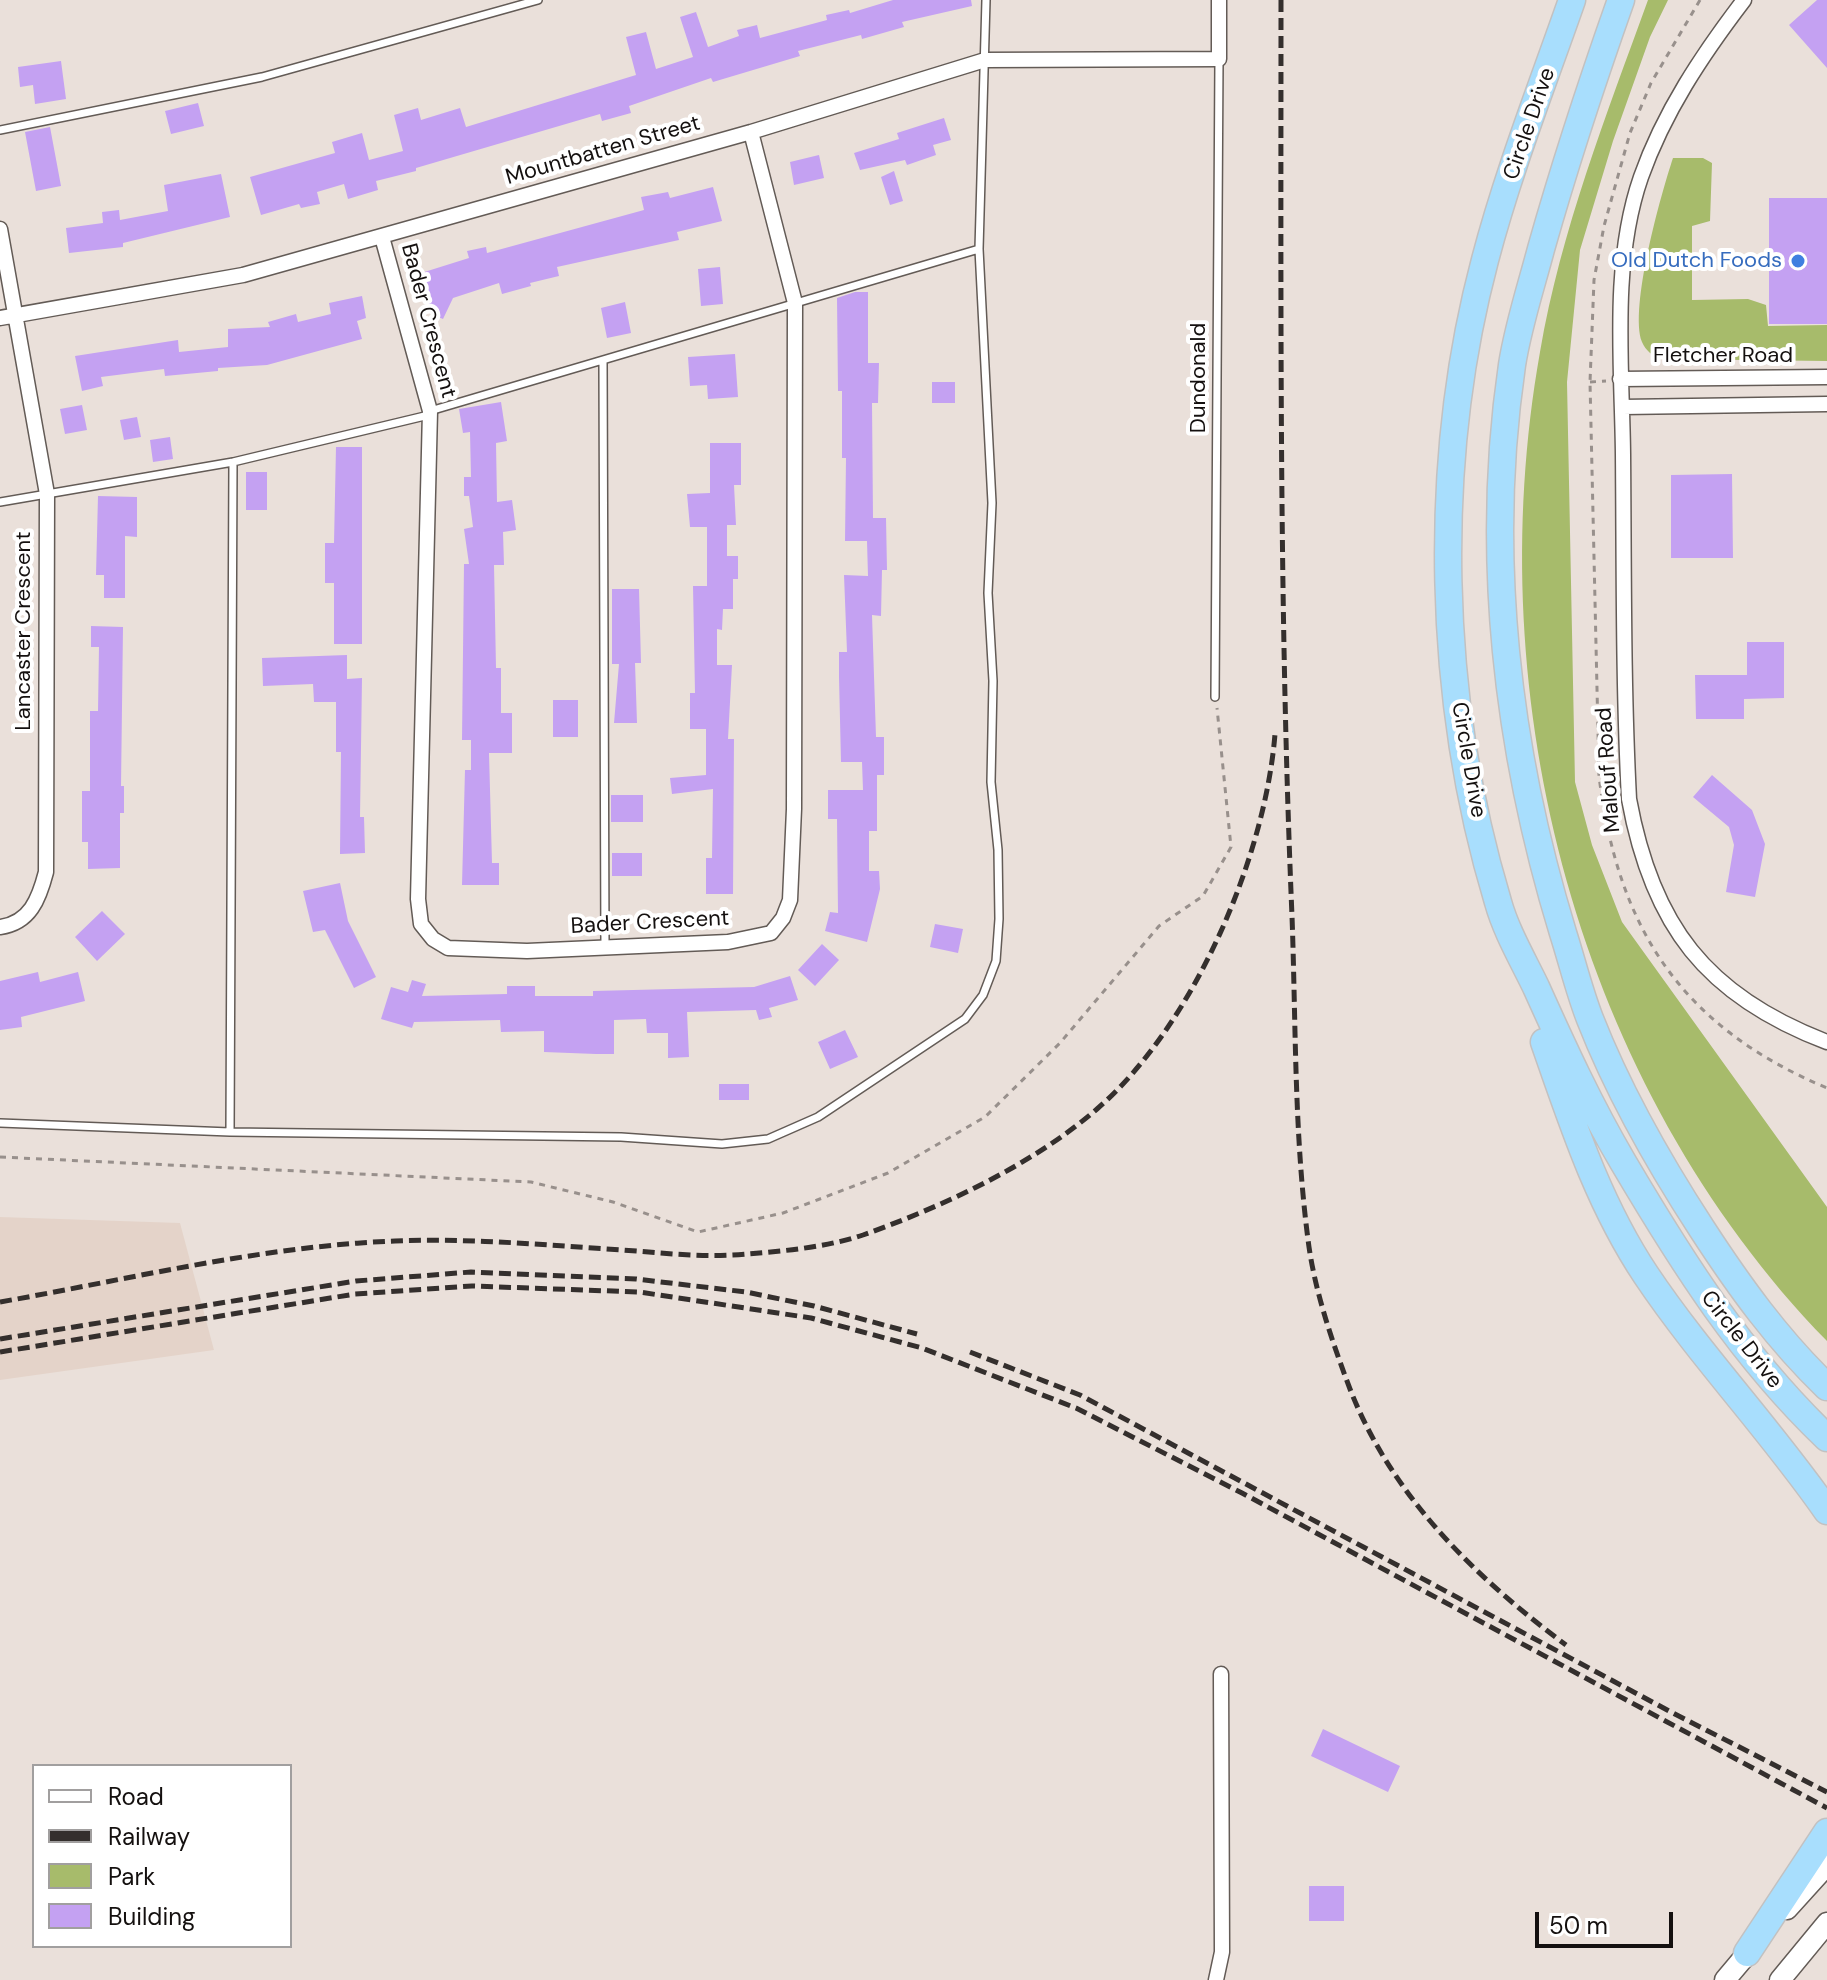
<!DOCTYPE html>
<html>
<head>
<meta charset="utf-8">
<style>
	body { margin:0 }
	#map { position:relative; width:1827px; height:1980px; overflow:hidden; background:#eae0da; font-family:"DM Sans",sans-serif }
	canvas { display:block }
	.legend { position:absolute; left:32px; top:1764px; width:260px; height:184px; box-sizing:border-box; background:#fff; border:2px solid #a19f9f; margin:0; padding:10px 14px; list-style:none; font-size:24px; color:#14100f }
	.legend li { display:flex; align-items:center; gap:16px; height:40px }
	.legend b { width:40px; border:2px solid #a19f9f }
	.scale { position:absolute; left:1535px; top:1912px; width:138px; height:36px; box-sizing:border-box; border:4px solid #14100f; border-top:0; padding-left:10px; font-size:24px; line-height:28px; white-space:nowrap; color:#14100f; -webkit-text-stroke:6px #fff; paint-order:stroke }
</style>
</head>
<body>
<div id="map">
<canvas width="1827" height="1980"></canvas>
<ul class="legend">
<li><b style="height:10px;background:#fff"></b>Road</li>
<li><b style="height:10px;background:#342f2d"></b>Railway</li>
<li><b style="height:22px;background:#a7bb6b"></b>Park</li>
<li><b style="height:22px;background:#c4a1f2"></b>Building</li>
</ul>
<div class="scale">50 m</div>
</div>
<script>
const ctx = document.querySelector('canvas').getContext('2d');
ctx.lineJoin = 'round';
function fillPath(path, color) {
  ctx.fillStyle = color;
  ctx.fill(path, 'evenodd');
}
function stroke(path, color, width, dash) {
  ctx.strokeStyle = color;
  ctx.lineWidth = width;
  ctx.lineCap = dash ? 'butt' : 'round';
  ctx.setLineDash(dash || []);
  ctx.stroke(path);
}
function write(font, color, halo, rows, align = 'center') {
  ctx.font = font + ' "DM Sans",sans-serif';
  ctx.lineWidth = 8;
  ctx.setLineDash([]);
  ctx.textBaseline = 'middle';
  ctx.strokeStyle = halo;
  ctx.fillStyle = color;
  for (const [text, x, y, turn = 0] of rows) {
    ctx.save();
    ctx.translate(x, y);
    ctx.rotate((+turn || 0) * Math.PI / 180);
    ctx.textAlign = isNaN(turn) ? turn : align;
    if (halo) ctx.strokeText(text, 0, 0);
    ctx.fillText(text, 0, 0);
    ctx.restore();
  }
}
const built = new Path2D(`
	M0,1217L180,1223L214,1350L0,1380Z`);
const green = new Path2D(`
	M1648,0H1668L1650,37L1613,141L1580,250L1567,382L1575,782L1592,845L1622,922L1827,1207V1341C1578,1084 1478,701 1540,352C1561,230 1606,116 1648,0Z
	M1673,158H1703L1712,163L1710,221L1692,226V300L1748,299L1766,305L1768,326L1827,325V361L1660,359C1652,355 1646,351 1642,342C1629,308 1661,194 1673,158Z`);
const building = new Path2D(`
	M893,0H971L972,6L902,22L904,27L862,39L861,35L798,51L800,56L713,82L711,78L629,106L631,113L602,121L600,114L416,168V171L376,181L378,190L348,199L344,184L317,192L320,204L301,208L299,204L261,215L250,177L335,153L332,142L362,133L369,160L403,151L394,115L418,108L421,120L460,108L466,127L636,75L626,37L646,32L656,69L693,57L680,17L696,12L708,47L739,36L737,30L757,25L760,38L827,20L826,15L849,10L850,13Z
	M1817,0H1827V68L1789,25Z
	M61,61L66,99L35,104L33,85L20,87L18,67Z
	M198,103L204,126L171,134L165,111Z
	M944,118L951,140L933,145L936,155L907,165L905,160L860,170L854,153L899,139L897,133Z
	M50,127L61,186L36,191L25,132Z
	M819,155L824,178L794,185L790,162Z
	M894,171L903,201L890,205L881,177Z
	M221,174L230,217L123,243V247L69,253L66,228L103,223L102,212L119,210L120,220L168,211L164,185Z
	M713,187L722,221L677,232L679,240L557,267L559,276L530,283L531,286L502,294L499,283L453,298L443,319L431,314L418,274L469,258L467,251L486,247L487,253L644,210L641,197L668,192L670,198Z
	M1769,198H1827V324H1769Z
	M720,267L723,304L701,306L698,269Z
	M855,292H868V363H879L878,403H872L873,518H886L887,570H882L881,616L872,615L876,737H884V775H877V831H869V871H879L880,889L867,942L825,931L830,912L838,913L837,819H828V790H863L862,762H841L839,677V652H847L844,575L868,576L867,541H845L846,458H842V391H838L837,298Z
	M362,296L366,318L357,321L362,339L267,365L218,368V371L165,376L164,369L101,377L103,386L82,391L75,356L178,340L179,352L228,347V329L270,327L268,322L296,314L298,322L331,314L329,303Z
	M625,302L631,333L607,338L601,308Z
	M735,354L738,397L708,399L707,385L690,386L688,357Z
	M932,382H955V403H932Z
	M501,402L507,441L496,443L497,502L512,500L516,530L503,532L504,565H494L496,668H501V713H512V753H489L492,863H499V885H462L465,770H471V740H462L464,564H469L464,529L473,527L469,496H464V477H471L470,432L463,433L459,409Z
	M82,405L87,430L65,434L60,409Z
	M137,417L141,437L124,440L120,420Z
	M170,437L173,459L153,462L150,440Z
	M710,443H741V485H734L736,525H727V556H738V579H733V609H723L722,630L717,629V665H732L728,739H734L733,894H706V858H712L713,789L672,794L670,778L706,775V729H690V693H695L693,586H707V527H690L687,494L710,493Z
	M336,447H362V644H334V583H325V543H334Z
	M246,472H267V510H246Z
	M1732,474L1733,558H1671V475Z
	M98,496L137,497V537L125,536V598H104V575H96Z
	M612,589H639L641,663H635L637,723H614L619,664H612Z
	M91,626L123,627L121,786H124V813H120V868L88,869V842H82V791H90V711H98L99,647H91Z
	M1747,642H1784V698L1744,699V719H1696L1695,675H1747Z
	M347,655V679L362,678L360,817H364L365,853L340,854L341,752H336V702H314L313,684L263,686L262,658Z
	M553,700H578V737H553Z
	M1712,775L1752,810L1765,844L1755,897L1726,892L1734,845L1729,827L1693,797Z
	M611,795H643V822H611Z
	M612,853H642V876H612Z
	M340,883L348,921L376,977L354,988L325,930L313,932L303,891Z
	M102,911L125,934L97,961L75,937Z
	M935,924L963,929L958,953L930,947Z
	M822,944L839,960L815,986L798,970Z
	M38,972L40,982L78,972L85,1001L21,1017L22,1027L0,1030V981Z
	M790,976L798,1000L769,1008L772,1017L759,1020L756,1010L687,1012L689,1057L668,1058V1033H647L646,1019L614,1020V1054H596L544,1052V1031L501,1032L500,1020L414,1022L412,1028L381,1019L391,987L408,992L412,980L426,984L422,996L507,994V986H535V996H593V991L754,987Z
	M845,1030L858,1057L830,1069L818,1042Z
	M719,1084H749V1100H719Z
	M1323,1729L1400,1766L1388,1792L1311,1756Z
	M1309,1886H1344V1921H1309Z`);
const path = new Path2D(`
	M1700,0L1651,83L1630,133L1604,226L1594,280L1590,382L1599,776C1618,930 1682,1027 1827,1088
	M1590,382L1606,381
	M0,1157L531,1182L613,1202L698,1232L783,1213L888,1173L985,1117L1060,1043L1159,926L1203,896L1231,847L1217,708`);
const lane = new Path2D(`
	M0,130L262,77L538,0
	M603,362L605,948
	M430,411L979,249
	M0,502L233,462L429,415
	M1215,697L1219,59
	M0,1123L230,1132L621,1137L722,1144L768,1139L818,1117L965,1019L983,995L996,961L999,919L998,850L991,782L993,681L988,593L992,503L979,249L986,0
	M230,1132L233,462`);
const street = new Path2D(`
	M1744,0C1702,55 1664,112 1641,177C1611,263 1622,365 1623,454C1624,569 1623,684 1629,799C1652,925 1706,996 1827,1042
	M0,229L47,494L46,872C39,899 30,923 0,927
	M382,237L430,411L418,899L421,924L433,939L448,948L527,951L728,942L771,933L783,918L790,900L794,809L795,303L751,132
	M0,318L243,275L751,132L985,60L1219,59V0
	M1620,379L1827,377
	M1623,407L1827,404
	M1216,1980L1222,1952L1221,1674`);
const secondary = new Path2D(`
	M1787,1909L1827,1865
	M1725,1980L1757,1942
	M1780,1980L1827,1923`);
const highway = new Path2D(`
	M1572,0C1542,86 1508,172 1485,260C1431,463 1437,700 1498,902C1506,931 1523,960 1536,987C1563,1047 1590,1106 1623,1162C1682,1262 1742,1357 1827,1438
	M1621,0C1592,82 1565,164 1541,249C1531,287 1518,326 1512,365C1484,555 1507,750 1563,933C1572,961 1579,991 1590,1019C1619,1093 1659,1163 1702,1229C1739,1286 1778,1340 1827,1387
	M1544,1042C1572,1122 1598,1203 1646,1275C1701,1357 1770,1429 1827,1511
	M1747,1953L1827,1832`);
const rail = new Path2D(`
	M1281,0C1281,306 1279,611 1292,916C1296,1026 1294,1138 1309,1247C1316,1295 1333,1344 1350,1389C1392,1497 1476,1578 1566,1645
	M0,1302C131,1279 262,1246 395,1241C471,1238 546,1245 622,1250C664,1253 705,1258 747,1254C785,1251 827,1247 863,1235C944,1206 1032,1165 1097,1109C1193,1026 1265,859 1275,734
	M0,1339L356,1281L471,1272L636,1279L746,1292L814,1306L917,1334
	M0,1352L355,1294L472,1286L639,1292L811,1318L922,1348L1076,1408L1242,1493L1827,1808
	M970,1352L1080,1395L1671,1712L1827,1792`);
const markers = [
	[1798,261,8,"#3f7fe0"]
];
const streetNames = [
	["Circle Drive",1530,124,-71],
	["Mountbatten Street",603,151,-16],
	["Bader Crescent",428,321,75],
	["Fletcher Road",1723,356],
	["Dundonald",1199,378,-90],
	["Lancaster Crescent",24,631,-90],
	["Circle Drive",1468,760,80],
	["Malouf Road",1609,770,-94],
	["Bader Crescent",650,923,-3],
	["Circle Drive",1741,1340,52]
];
const shopNames = [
	["Old Dutch Foods",1782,261]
];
fillPath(built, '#e4d3c9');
fillPath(green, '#a7bb6b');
fillPath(building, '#c4a1f2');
stroke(lane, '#635b56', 10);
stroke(street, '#635b56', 17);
stroke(secondary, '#635b56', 23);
stroke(highway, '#c2c1c1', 29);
stroke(path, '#98908c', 3, [6, 6]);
stroke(lane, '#fff', 7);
stroke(street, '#fff', 14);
stroke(secondary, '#fff', 20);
stroke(highway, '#a8defd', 26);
stroke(rail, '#342f2d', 5, [12, 6]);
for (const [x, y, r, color] of markers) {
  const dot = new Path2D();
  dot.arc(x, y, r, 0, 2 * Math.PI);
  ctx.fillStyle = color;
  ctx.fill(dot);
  stroke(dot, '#fff', 3);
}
write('22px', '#14100f', '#fff', streetNames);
write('22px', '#366cbe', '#fff', shopNames, 'right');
</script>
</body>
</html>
